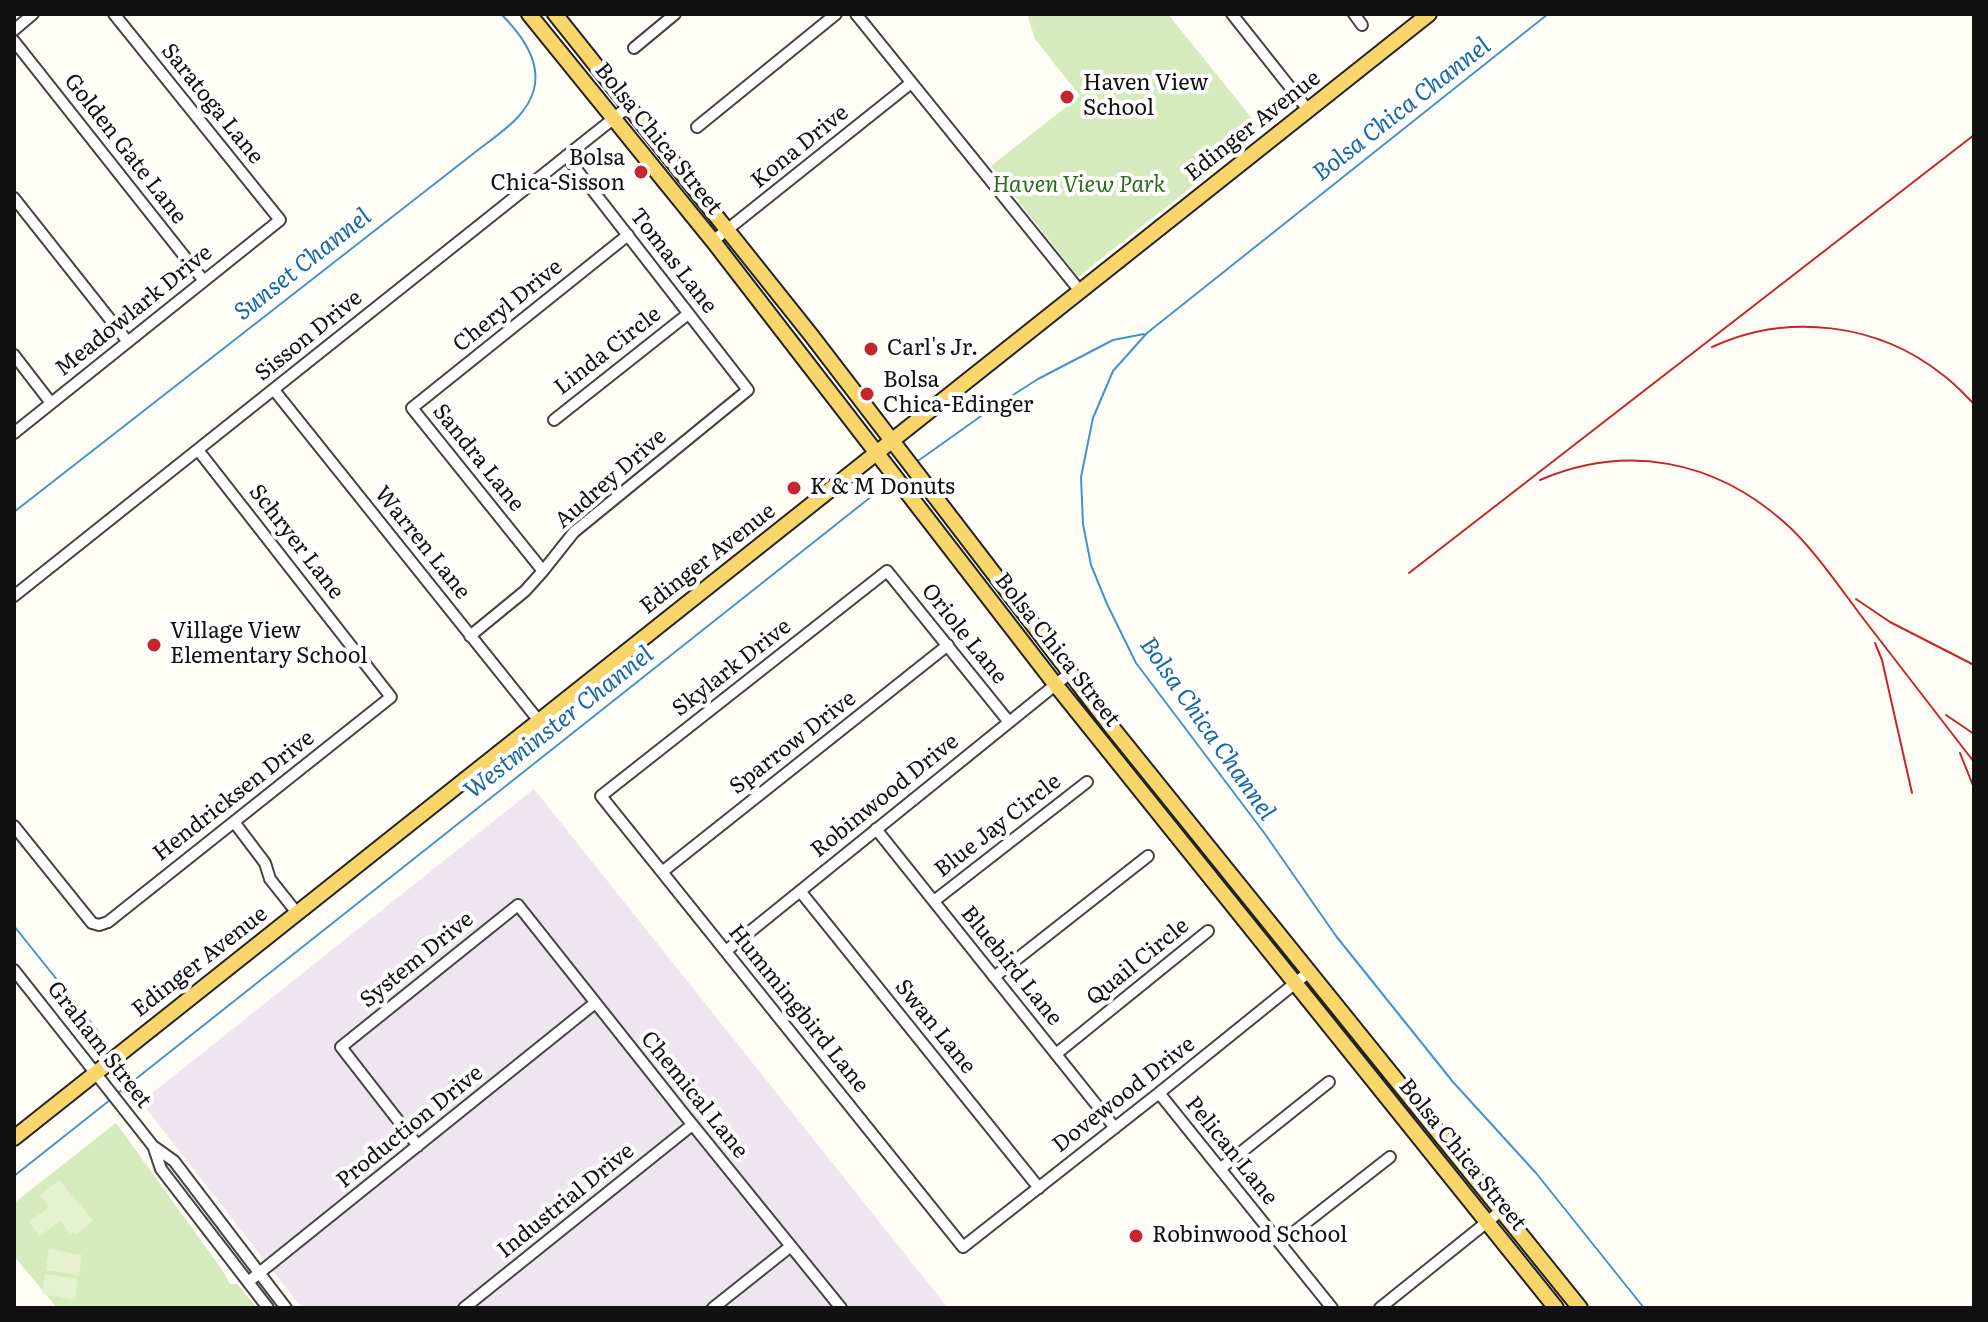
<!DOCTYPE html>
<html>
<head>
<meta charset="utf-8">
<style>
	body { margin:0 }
	#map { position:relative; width:1988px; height:1322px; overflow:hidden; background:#fffdf5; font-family:Literata,serif }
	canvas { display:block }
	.frame { position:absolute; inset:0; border:16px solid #111; pointer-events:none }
</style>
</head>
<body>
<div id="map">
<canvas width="1988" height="1322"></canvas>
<div class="frame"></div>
</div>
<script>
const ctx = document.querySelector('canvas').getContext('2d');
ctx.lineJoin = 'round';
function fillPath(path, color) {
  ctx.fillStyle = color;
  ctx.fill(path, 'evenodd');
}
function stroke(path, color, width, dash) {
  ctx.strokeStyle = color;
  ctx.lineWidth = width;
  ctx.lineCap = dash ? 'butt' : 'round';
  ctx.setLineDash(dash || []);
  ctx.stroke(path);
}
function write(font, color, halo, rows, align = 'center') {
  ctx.font = font + ' Literata,serif';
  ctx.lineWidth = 8;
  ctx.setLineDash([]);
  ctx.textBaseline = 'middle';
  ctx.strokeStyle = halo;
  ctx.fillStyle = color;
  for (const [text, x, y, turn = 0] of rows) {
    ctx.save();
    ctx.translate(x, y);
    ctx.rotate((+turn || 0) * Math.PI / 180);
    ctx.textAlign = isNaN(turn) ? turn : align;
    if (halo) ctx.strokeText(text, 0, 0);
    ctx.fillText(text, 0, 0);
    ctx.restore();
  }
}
const industrial = new Path2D(`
	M534,789L948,1308H302L141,1102Z`);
const green = new Path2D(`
	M1027,14H1168L1262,131L1078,277L991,166L1080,96L1035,39Z
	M116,1123L223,1271L230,1284H237L257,1308H57L14,1256V1203Z`);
const pitch = new Path2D(`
	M60,1180L93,1221L77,1234L70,1233L60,1221L40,1236L29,1222L49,1207L40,1195Z
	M49,1249L82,1255L79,1275L46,1270Z
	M45,1274L78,1279L75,1300L42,1294Z`);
const stream = new Path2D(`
	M1548,14L1147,333L1113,371L1093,418L1081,477L1083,524L1091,565L1107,604L1136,663L1265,834L1336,936L1453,1082L1536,1173L1644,1308
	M915,463L991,409L1038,379L1113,340L1144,334
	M14,512L469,157C485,144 504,132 518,117C552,80 531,44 501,14
	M14,926L98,1031
	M118,1093L891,481
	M14,1176L110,1100`);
const minor = new Path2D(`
	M856,14L1080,291
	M1232,14L1308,110
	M1354,14L1362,25
	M14,30L33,14
	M14,41L204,281
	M634,48L675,14
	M697,127L836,14
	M14,198L128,342
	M713,241L911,83
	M14,355L51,403
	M274,390L539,721
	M554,420L688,314
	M14,433L280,220L114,14
	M543,571L412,408L628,235
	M14,596L628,107
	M470,636L525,591L543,571L574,532L748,390L566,156
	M1009,722L887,571L601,796L963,1247L1159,1093L1309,972
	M234,822L265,863L270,879L297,913
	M14,826L92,923L99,925L108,922L391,697L198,450
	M876,829L1115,1128
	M662,872L948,645
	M800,891L1039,1188
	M934,901L1087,782
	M726,951L1070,673
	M14,970L153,1146L174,1161L286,1308
	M994,977L1148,856
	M1056,1054L1208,931
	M1159,1093L1332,1308
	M418,1146L341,1047L518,905L683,1113L841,1308
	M154,1148L161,1169L268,1308
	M1220,1169L1329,1082
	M1280,1243L1390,1157
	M248,1282L595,1003
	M464,1308L692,1125
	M713,1308L791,1246
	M1380,1308L1502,1210`);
const major = new Path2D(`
	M529,14L713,241L1055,684L1556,1308
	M555,14L811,335L1110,725L1580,1308
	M14,1138L1429,14`);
const rail = new Path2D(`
	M1712,347C1787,312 1878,323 1943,375C1954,383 1964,394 1974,404
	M1540,480C1626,443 1714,460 1784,522C1814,548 1844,594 1869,626C1904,671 1939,717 1974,762
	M1409,573L1974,135
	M1856,599L1890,622L1974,665
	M1875,643L1882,660L1912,793
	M1946,715L1974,734
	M1960,753L1974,788`);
const markers = [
	[1067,97,8,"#c4262e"],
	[641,172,8,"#c4262e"],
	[871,349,8,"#c4262e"],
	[867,394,8,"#c4262e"],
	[794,488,8,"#c4262e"],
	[154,645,8,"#c4262e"],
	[1136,1236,8,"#c4262e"]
];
const poiNames = [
	["Haven View",1083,84],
	["School",1083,109],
	["Bolsa",625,159,"right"],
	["Chica-Sisson",625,184,"right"],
	["Carl's Jr.",887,349],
	["Bolsa",883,381],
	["Chica-Edinger",883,406],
	["K & M Donuts",810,488],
	["Village View",170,632],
	["Elementary School",170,657],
	["Robinwood School",1152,1236]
];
const streetNames = [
	["Saratoga Lane",212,104,51],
	["Edinger Avenue",1253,126,-38],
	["Bolsa Chica Street",658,139,51],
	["Kona Drive",800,147,-39],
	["Golden Gate Lane",125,149,52],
	["Tomas Lane",673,261,52],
	["Cheryl Drive",508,306,-39],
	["Meadowlark Drive",134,311,-39],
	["Sisson Drive",309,336,-39],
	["Linda Circle",608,351,-38],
	["Sandra Lane",478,458,51],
	["Audrey Drive",611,479,-41],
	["Schryer Lane",296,542,52],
	["Warren Lane",422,543,51],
	["Edinger Avenue",708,559,-38],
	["Oriole Lane",964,634,51],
	["Bolsa Chica Street",1057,650,52],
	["Skylark Drive",732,668,-38],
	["Sparrow Drive",793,743,-38],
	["Hendricksen Drive",234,796,-38],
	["Robinwood Drive",885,796,-39],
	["Blue Jay Circle",998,826,-38],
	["System Drive",417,960,-39],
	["Edinger Avenue",200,962,-38],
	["Quail Circle",1138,962,-39],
	["Bluebird Lane",1011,966,51],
	["Hummingbird Lane",798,1009,51],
	["Swan Lane",935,1027,51],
	["Graham Street",99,1045,52],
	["Chemical Lane",694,1095,51],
	["Dovewood Drive",1124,1095,-38],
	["Production Drive",410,1127,-39],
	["Pelican Lane",1231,1151,51],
	["Bolsa Chica Street",1462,1155,51],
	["Industrial Drive",566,1201,-39]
];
const parkNames = [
	["Haven View Park",1079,186]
];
const waterNames = [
	["Bolsa Chica Channel",1402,110,-38],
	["Sunset Channel",303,265,-38],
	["Westminster Channel",559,723,-38],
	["Bolsa Chica Channel",1207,729,55]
];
fillPath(industrial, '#eee6ef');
fillPath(green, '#d5ebbd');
fillPath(pitch, '#e6f2cf');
stroke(stream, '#3f96cf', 2);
stroke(minor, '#444', 14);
stroke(major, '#222', 18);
stroke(minor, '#fff', 10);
stroke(major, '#f9d66b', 14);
stroke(rail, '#c4262e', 2);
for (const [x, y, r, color] of markers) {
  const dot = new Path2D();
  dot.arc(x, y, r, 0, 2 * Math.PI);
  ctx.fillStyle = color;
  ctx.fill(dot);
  stroke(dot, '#fff', 3);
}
write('22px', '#111', '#fff', poiNames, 'left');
write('22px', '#111', '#fff', streetNames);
write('italic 22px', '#2f6b1f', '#fff', parkNames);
write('italic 24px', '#1768a6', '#fff', waterNames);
</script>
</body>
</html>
